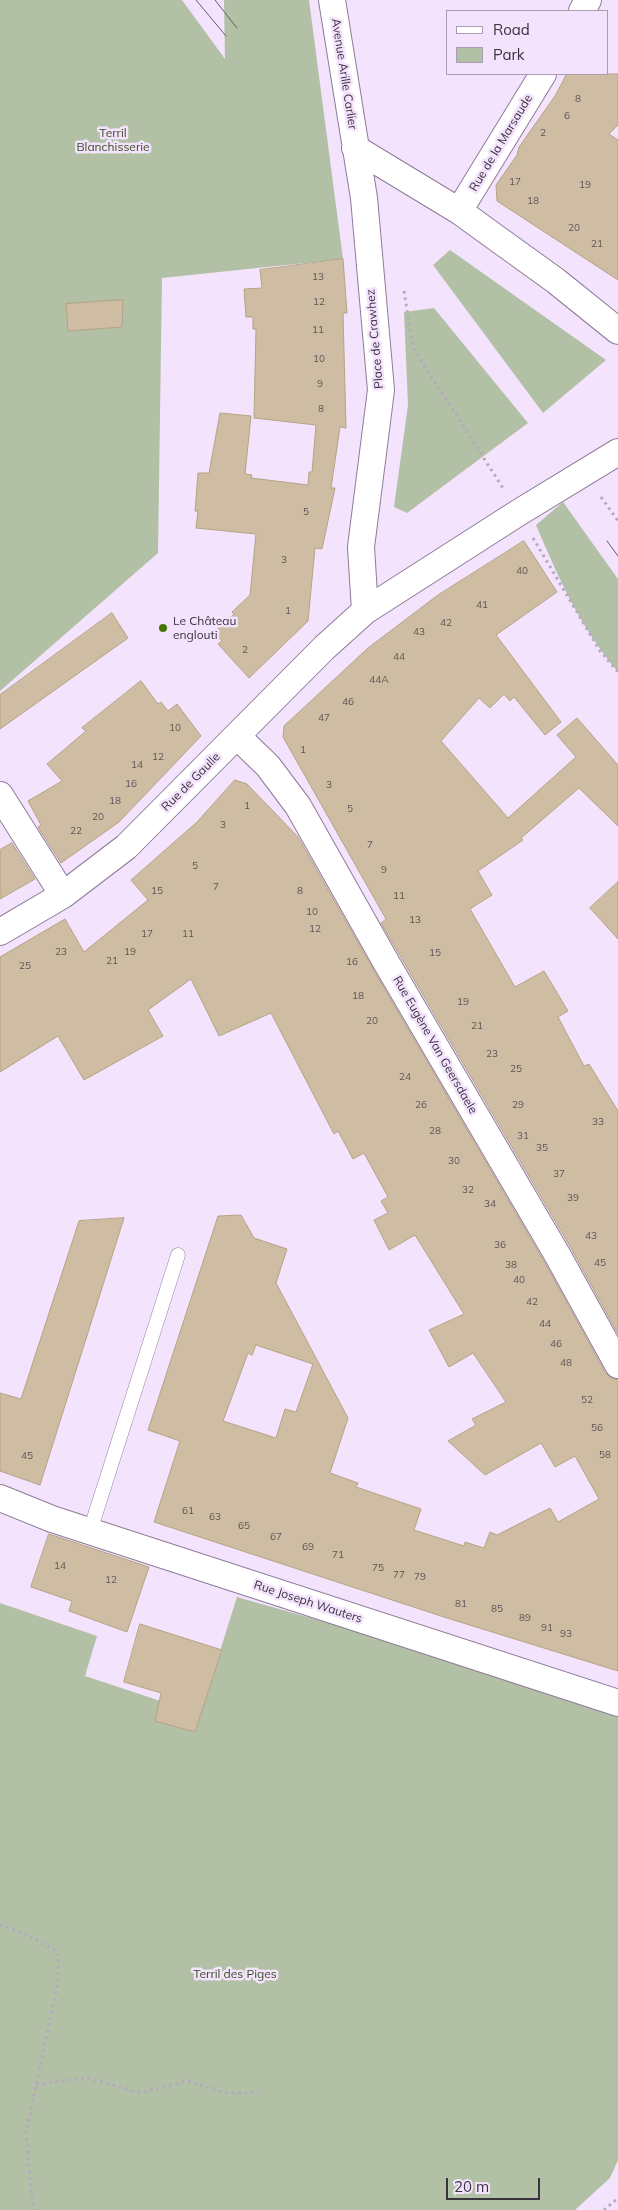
<!DOCTYPE html>
<html>
<head>
<meta charset="utf-8">
<style>
	body { margin:0 }
	#map { position:relative; width:618px; height:2210px; overflow:hidden; background:#f4e3fd; font-family:Mulish,sans-serif }
	canvas { display:block }
	.legend { position:absolute; left:446px; top:10px; width:162px; height:65px; box-sizing:border-box; background:#f4e3fd; border:1px solid #aa9cb1; margin:0; padding:6px 9px; list-style:none; font-size:15px; color:#3a323e }
	.legend li { display:flex; align-items:center; gap:10px; height:25px }
	.legend b { width:25px; border:1px solid #aa9cb1 }
	.scale { position:absolute; left:446px; top:2178px; width:94px; height:22px; box-sizing:border-box; border:2px solid #3a323e; border-top:0; padding-left:6px; font-size:15px; line-height:18px; white-space:nowrap; color:#3a323e; -webkit-text-stroke:4px #f4e3fd; paint-order:stroke }
</style>
</head>
<body>
<div id="map">
<canvas width="618" height="2210"></canvas>
<ul class="legend">
<li><b style="height:6px;background:#fff"></b>Road</li>
<li><b style="height:14px;background:#b2c0a5"></b>Park</li>
</ul>
<div class="scale">20 m</div>
</div>
<script>
const ctx = document.querySelector('canvas').getContext('2d');
ctx.lineJoin = 'round';
function fillPath(path, color) {
  ctx.fillStyle = color;
  ctx.fill(path, 'evenodd');
}
function stroke(path, color, width, dash) {
  ctx.strokeStyle = color;
  ctx.lineWidth = width;
  ctx.lineCap = dash ? 'butt' : 'round';
  ctx.setLineDash(dash || []);
  ctx.stroke(path);
}
function write(font, color, halo, rows, align = 'center') {
  ctx.font = font + ' Mulish,sans-serif';
  ctx.lineWidth = 5;
  ctx.setLineDash([]);
  ctx.textBaseline = 'middle';
  ctx.strokeStyle = halo;
  ctx.fillStyle = color;
  for (const [text, x, y, turn = 0] of rows) {
    ctx.save();
    ctx.translate(x, y);
    ctx.rotate((+turn || 0) * Math.PI / 180);
    ctx.textAlign = isNaN(turn) ? turn : align;
    if (halo) ctx.strokeText(text, 0, 0);
    ctx.fillText(text, 0, 0);
    ctx.restore();
  }
}
const green = new Path2D(`
	M0,0H182L225,59L224,0H309L343,259L162,278L158,553L0,691Z
	M450,250L606,360L543,413L433,265Z
	M434,308L528,423L407,513L394,507L408,405L404,312Z
	M563,502L618,579V672C580,627 559,579 536,525Z
	M237,1597L618,1705V2160L610,2178L575,2210H0V1603L97,1636L85,1676L200,1714Z`);
const building = new Path2D(`
	M567,74H618V125L609,134L618,140V280L497,201L496,185L517,155L519,147L555,96Z
	M343,259L347,313H343L346,428L340,427L331,488H335L322,549L315,548L308,621L249,678L218,644L222,641L214,632L234,614L232,612L250,595L256,534L196,528L198,511H195L198,473H209L220,413L251,416L245,474L252,475L251,478L308,485L309,472H312L316,425L254,418L256,329H253V317H246L244,289L262,288L260,270Z
	M123,300L122,327L68,331L66,304Z
	M524,541L557,592L496,635L561,722L545,735L514,697L510,701L504,694L490,708L479,698L441,741L508,818L576,757L557,735L577,718L618,765V826L579,788L521,838L523,840L478,871L492,895L470,909L515,987L544,971L568,1011L558,1017L584,1066L589,1064L618,1111V1334L571,1248L381,923L386,919L283,737L284,726L368,648L438,595Z
	M112,613L128,638L0,729V695Z
	M141,681L158,704L161,702L168,711L177,704L201,736L119,822L61,863L38,827L41,825L28,801L62,781L47,764L86,731L82,728Z
	M235,780L247,784L298,837L373,969L545,1263L605,1372L611,1378L618,1380V1671L447,1618L154,1522L180,1441L148,1430L218,1216L241,1215L254,1238L287,1249L276,1283L348,1418L330,1473L358,1483L356,1487L421,1509L414,1530L464,1546L465,1542L484,1548L490,1532L497,1535L550,1508L558,1522L599,1499L575,1456L555,1467L541,1443L485,1475L448,1441L476,1425L472,1419L506,1402L473,1353L449,1367L429,1330L464,1314L415,1235L389,1250L374,1220L388,1213L381,1201L388,1197L364,1153L353,1159L338,1131L334,1134L271,1013L219,1036L191,979L148,1010L163,1036L84,1080L58,1036L0,1072V957L65,919L84,952L148,900L131,880L197,822ZM256,1345L313,1364L296,1412L285,1409L276,1438L223,1421L248,1353L252,1355Z
	M12,843L35,879L0,899V850Z
	M618,882V939L590,908Z
	M124,1218L40,1485L0,1471V1393L21,1399L79,1221Z
	M49,1534L149,1567L127,1632L69,1611L72,1601L31,1587Z
	M140,1624L222,1650L195,1732L155,1721L161,1693L124,1682Z`);
const path = new Path2D(`
	M404,291L413,348L503,488
	M601,497L618,521
	M533,538L600,651L618,672
	M0,1925L23,1933L58,1952V1982L26,2133L33,2210
	M36,2084L88,2078L140,2093L187,2081L227,2093H259
	M604,2210L618,2198`);
const service = new Path2D(`
	M90,1531L178,1255`);
const minor = new Path2D(`
	M332,0L364,198L381,390L361,547L365,611
	M582,11L588,0
	M355,148L459,211L556,281L618,331
	M459,211L543,74
	M237,736L268,766L298,806L386,962L558,1256L618,1365
	M0,795L63,895
	M0,932L63,895L126,847L325,647L365,611L518,513L618,452
	M0,1498L52,1519L618,1703`);
const tram = new Path2D(`
	M196,0L226,36
	M215,0L237,28
	M607,541L618,556`);
const markers = [
	[163,628,5,"#437600"]
];
const numberNames = [
	["8",578,99],
	["6",567,116],
	["2",543,133],
	["17",515,182],
	["19",585,185],
	["18",533,201],
	["20",574,228],
	["21",597,244],
	["13",318,277],
	["12",319,302],
	["11",318,330],
	["10",319,359],
	["9",320,384],
	["8",321,409],
	["5",306,512],
	["3",284,560],
	["40",522,571],
	["41",482,605],
	["1",288,611],
	["42",446,623],
	["43",419,632],
	["2",245,650],
	["44",399,657],
	["44A",379,680],
	["46",348,702],
	["47",324,718],
	["10",175,728],
	["1",303,750],
	["12",158,757],
	["14",137,765],
	["16",131,784],
	["3",329,785],
	["18",115,801],
	["1",247,806],
	["5",350,809],
	["20",98,817],
	["3",223,825],
	["22",76,831],
	["7",370,845],
	["5",195,866],
	["9",384,870],
	["7",216,887],
	["15",157,891],
	["8",300,891],
	["11",399,896],
	["10",312,912],
	["13",415,920],
	["12",315,929],
	["17",147,934],
	["11",188,934],
	["23",61,952],
	["19",130,952],
	["15",435,953],
	["21",112,961],
	["16",352,962],
	["25",25,966],
	["18",358,996],
	["19",463,1002],
	["20",372,1021],
	["21",477,1026],
	["23",492,1054],
	["25",516,1069],
	["24",405,1077],
	["26",421,1105],
	["29",518,1105],
	["33",598,1122],
	["28",435,1131],
	["31",523,1136],
	["35",542,1148],
	["30",454,1161],
	["37",559,1174],
	["32",468,1190],
	["39",573,1198],
	["34",490,1204],
	["43",591,1236],
	["36",500,1245],
	["45",600,1263],
	["38",511,1265],
	["40",519,1280],
	["42",532,1302],
	["44",545,1324],
	["46",556,1344],
	["48",566,1363],
	["52",587,1400],
	["56",597,1428],
	["58",605,1455],
	["45",27,1456],
	["61",188,1511],
	["63",215,1517],
	["65",244,1526],
	["67",276,1537],
	["69",308,1547],
	["71",338,1555],
	["14",60,1566],
	["75",378,1568],
	["77",399,1575],
	["79",420,1577],
	["12",111,1580],
	["81",461,1604],
	["85",497,1609],
	["89",525,1618],
	["91",547,1628],
	["93",566,1634]
];
const streetNames = [
	["Avenue Arille Carlier",344,74,81],
	["Rue de la Marsaude",501,143,-59],
	["Place de Crawhez",375,339,-95],
	["Rue de Gaulle",191,782,-45],
	["Rue Eugène Van Geersdaele",435,1045,60],
	["Rue Joseph Wauters",308,1602,18]
];
const parkNames = [
	["Terril",113,133],
	["Blanchisserie",113,147],
	["Terril des Piges",235,1974]
];
const poiNames = [
	["Le Château",173,621],
	["englouti",173,635]
];
fillPath(green, '#b2c0a5');
fillPath(building, '#cebda2');
stroke(building, '#b6a284', 1);
stroke(service, '#8e7b97', 15);
stroke(minor, '#8e7b97', 28);
stroke(path, '#b6a8be', 3, [2.5, 4]);
stroke(service, '#fff', 14);
stroke(minor, '#fff', 26);
stroke(tram, '#655b6a', 1);
for (const [x, y, r, color] of markers) {
  const dot = new Path2D();
  dot.arc(x, y, r, 0, 2 * Math.PI);
  ctx.fillStyle = color;
  ctx.fill(dot);
  stroke(dot, '#f4e3fd', 2);
}
write('10px', '#5f5557', null, numberNames);
write('12px', '#3a323e', '#f4e3fd', streetNames);
write('12px', '#394d22', '#f4e3fd', parkNames);
write('12px', '#3a323e', '#f4e3fd', poiNames, 'left');
</script>
</body>
</html>
